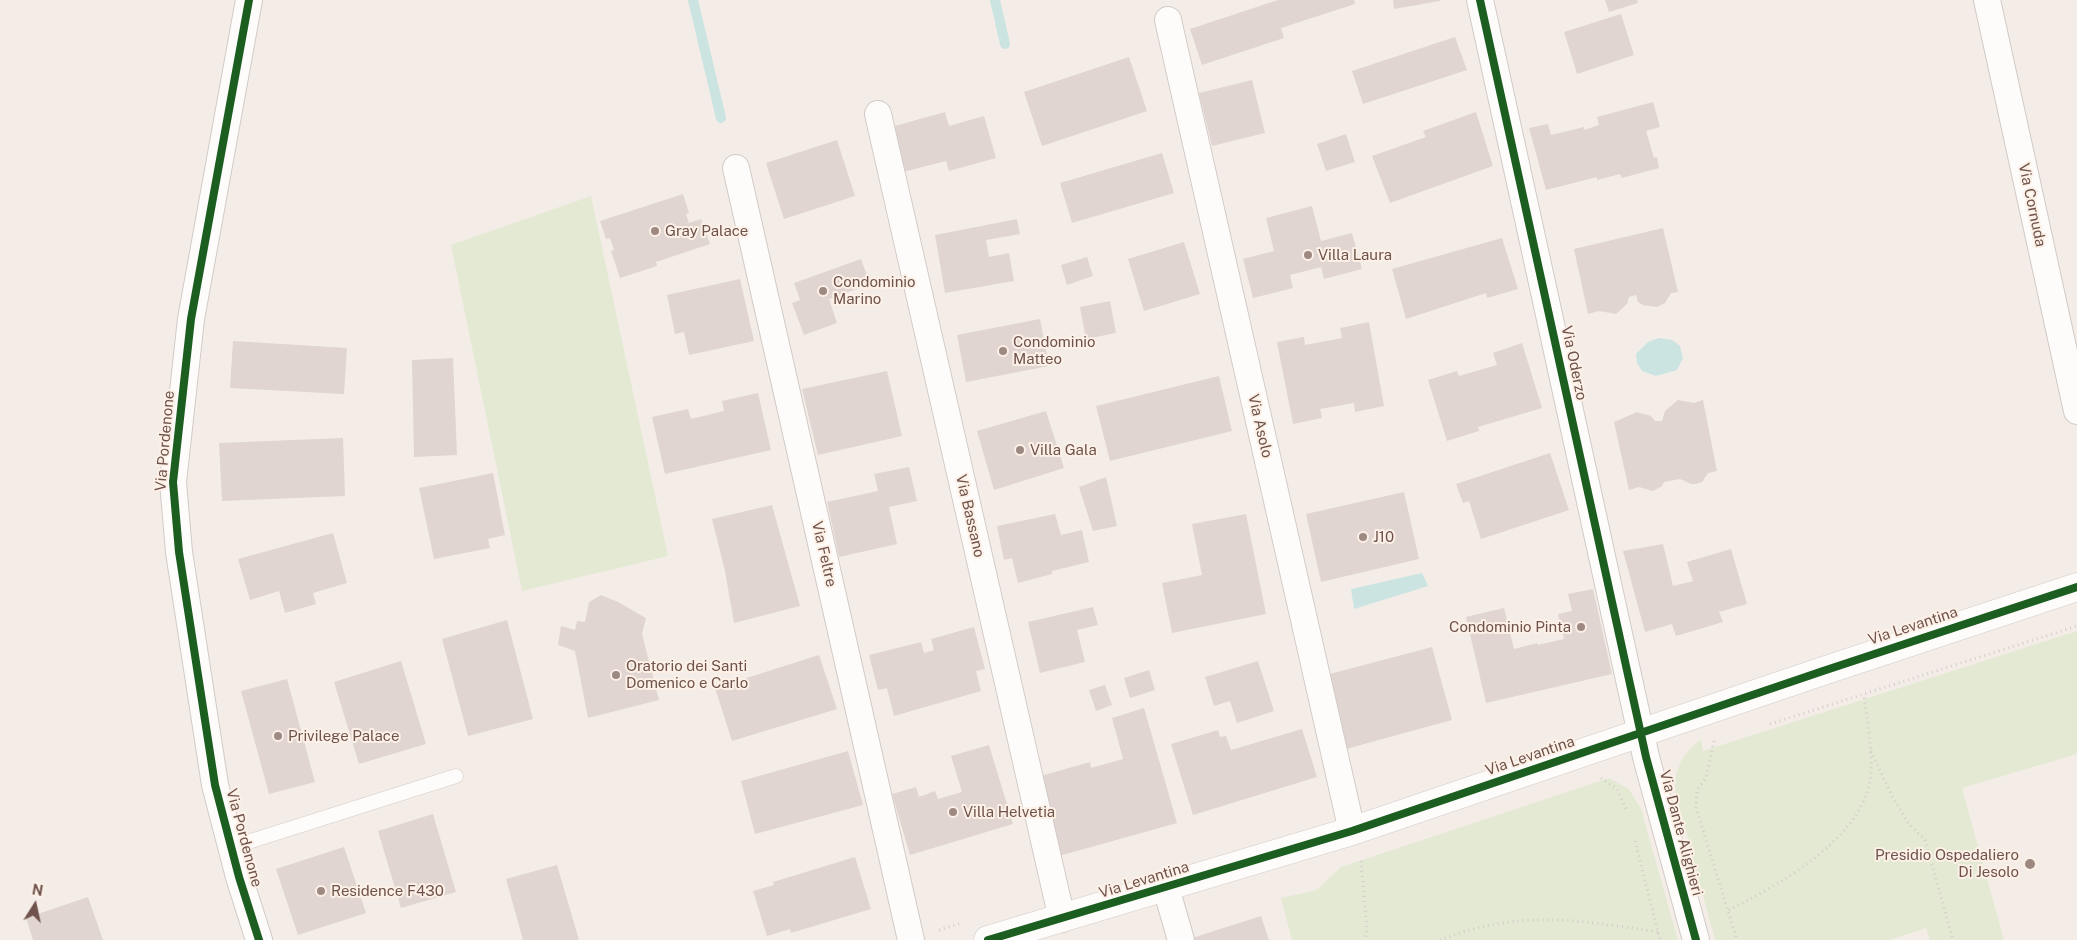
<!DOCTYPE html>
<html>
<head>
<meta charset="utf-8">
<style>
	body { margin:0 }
	#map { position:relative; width:2077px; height:940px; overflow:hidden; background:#f4ede7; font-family:"Public Sans",sans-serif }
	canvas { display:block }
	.north { position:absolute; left:10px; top:880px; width:50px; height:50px; -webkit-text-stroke:4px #fdf1e7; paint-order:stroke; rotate:10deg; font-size:14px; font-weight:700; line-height:20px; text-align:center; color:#6e524b }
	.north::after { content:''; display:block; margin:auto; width:18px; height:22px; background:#6e524b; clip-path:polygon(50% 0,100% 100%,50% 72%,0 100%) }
</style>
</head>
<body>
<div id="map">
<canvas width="2077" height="940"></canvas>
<div class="north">N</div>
</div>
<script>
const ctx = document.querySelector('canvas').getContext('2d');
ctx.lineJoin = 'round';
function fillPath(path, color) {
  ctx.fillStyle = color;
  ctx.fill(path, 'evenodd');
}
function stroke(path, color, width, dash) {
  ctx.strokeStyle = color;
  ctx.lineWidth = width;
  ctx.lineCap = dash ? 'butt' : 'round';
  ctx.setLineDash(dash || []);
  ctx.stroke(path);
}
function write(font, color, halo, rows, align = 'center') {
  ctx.font = font + ' "Public Sans",sans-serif';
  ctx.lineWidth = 4;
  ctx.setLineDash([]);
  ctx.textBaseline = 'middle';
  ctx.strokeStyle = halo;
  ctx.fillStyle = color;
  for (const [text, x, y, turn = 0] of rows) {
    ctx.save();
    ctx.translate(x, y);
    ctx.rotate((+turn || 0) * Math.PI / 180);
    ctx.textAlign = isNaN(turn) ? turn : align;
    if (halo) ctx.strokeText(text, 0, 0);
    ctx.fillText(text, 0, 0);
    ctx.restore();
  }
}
const green = new Path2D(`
	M591,196L668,556L522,591L451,245Z
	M2077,631V754L1962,788L2004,940H1930L1926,928L1890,940H1715L1676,795C1673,770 1681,757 1698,741L1701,739L1703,751Z
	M1609,778L1629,789L1641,809L1678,940H1292L1281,898L1317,890L1341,867Z`);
const water = new Path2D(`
	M1659,338L1672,340L1680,346L1683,358L1677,370L1656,376L1642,371L1637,363L1636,354L1648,342Z
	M1422,573L1428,586L1354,609L1351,589Z`);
const stream = new Path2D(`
	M693,0L721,118
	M995,0L1005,44`);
const building = new Path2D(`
	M1354,0L1355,4L1281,28L1284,38L1202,65L1190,29L1278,0Z
	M1393,0H1440V1L1394,9Z
	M1605,0H1637L1638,3L1609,12Z
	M1621,14L1634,55L1577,74L1564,32Z
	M1455,37L1467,70L1363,104L1352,71Z
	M1129,57L1147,111L1042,146L1024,92Z
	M1252,80L1265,133L1212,146L1199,93Z
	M1653,102L1660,127L1646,131L1654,158L1657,157L1659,168L1622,178L1620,174L1597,180V177L1546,190L1529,128L1548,124L1551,135L1584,127V130L1599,125L1597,117Z
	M945,112L949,126L984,116L996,158L949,171L946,161L903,172L891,127Z
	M1476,112L1493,166L1390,203L1372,156L1426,137L1423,131Z
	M1346,134L1355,162L1326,171L1317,144Z
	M837,140L855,196L784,219L766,163Z
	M1162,153L1174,193L1072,223L1060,183Z
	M683,194L689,213L686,214L689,223L701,219L710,244L656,262L657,266L620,278L611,251L614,250L610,238L606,239L600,221Z
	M1312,206L1321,241L1352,233L1362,269L1324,279L1321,267L1290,275L1293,288L1253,298L1243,259L1274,251L1266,218Z
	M1017,219L1020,234L986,240L989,257L1009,253L1014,281L945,293L935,235Z
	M1663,228L1678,292L1671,293L1665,303L1657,307L1643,305L1638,302L1636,295L1629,297L1627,304L1616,314L1599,311L1588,314L1574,249Z
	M1502,238L1518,289L1487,298L1486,293L1406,319L1392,269Z
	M1184,242L1200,294L1144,311L1128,259Z
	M1087,257L1093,276L1067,285L1061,265Z
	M861,259L870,284L829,299L837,323L804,335L792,303L800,300L794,283Z
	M740,279L754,341L689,355L684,332L675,334L667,295Z
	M1110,301L1116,333L1086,339L1080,307Z
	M1040,319L1049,366L966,382L957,335Z
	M1369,322L1384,406L1355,412L1354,403L1320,409L1322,418L1293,424L1277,342L1304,337L1305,345L1342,338L1340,328Z
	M233,341L347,348L344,394L230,388Z
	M1522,343L1542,408L1478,427L1479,431L1447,441L1428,380L1457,371L1459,376L1497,365L1493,353Z
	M453,358L457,455L414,457L412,360Z
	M887,371L902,436L818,455L802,389Z
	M1219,376L1232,431L1110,461L1096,406Z
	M758,393L771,450L665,474L652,417L688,409L691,419L724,411L722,401Z
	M1678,400L1694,403L1703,400L1717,471L1708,473L1702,482L1696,484H1691L1680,479L1664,482L1662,486L1653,491L1639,487L1629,490L1614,422L1637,412L1651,416L1655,421H1662L1665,411Z
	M1046,411L1064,468L994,490L977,431Z
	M343,438L345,496L222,501L219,443Z
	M1550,453L1569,510L1481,539L1469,501L1463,503L1456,484Z
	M909,467L917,501L889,507L897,544L839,557L827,502L878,491L874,474Z
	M493,473L505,535L488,539L490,548L434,559L419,488Z
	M1106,477L1117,526L1093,531L1079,487Z
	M1404,492L1419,559L1321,582L1306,514Z
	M772,505L800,606L734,623L725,571L712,519Z
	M1055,514L1061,535L1082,530L1089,562L1052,571V574L1018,583L1012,558L1004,560L997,526Z
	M1246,514L1266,614L1172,633L1162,583L1202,575L1192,524Z
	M333,533L347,583L313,593L316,604L285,613L279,591L250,600L238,559Z
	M1663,544L1673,586L1693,581L1687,562L1731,549L1747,604L1719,612L1723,622L1676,636L1672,624L1645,632L1623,551Z
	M1593,589L1612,674L1486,703L1466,617L1504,608L1514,649L1537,643L1538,645L1564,639L1558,614L1572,611L1568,594Z
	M601,595L618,602L646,618L642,634L659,700L588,718L575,651L558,645L561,626L575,630L577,621L585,622L589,602Z
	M1093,607L1098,625L1077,630L1085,662L1040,673L1028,622Z
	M507,620L533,719L468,736L442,639Z
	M974,627L985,669L976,671L981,691L894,716L887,688L878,690L869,655L921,642L924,653L934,650L931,639Z
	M1432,647L1452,720L1346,749L1326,675Z
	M819,655L837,709L732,741L715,688Z
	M401,661L426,744L359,764L334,682Z
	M1258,661L1274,711L1237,723L1230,701L1214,706L1205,677Z
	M1149,670L1155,690L1130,698L1124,678Z
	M287,679L315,782L269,794L241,691Z
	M1105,685L1112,705L1096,711L1089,690Z
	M1144,708L1177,823L1059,856L1037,777L1090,762L1091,768L1123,759L1112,718Z
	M1302,729L1317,777L1193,815L1171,744L1218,730L1220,737L1226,736L1231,750Z
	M989,745L1013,824L910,855L892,794L916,787L919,797L935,791L938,799L962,792L951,756Z
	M848,751L863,805L755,834L741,781Z
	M433,814L456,892L401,908L378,831Z
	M344,847L366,913L298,935L276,869Z
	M855,857L871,909L791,933L790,929L767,936L753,891L774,885L773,882Z
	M557,865L579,940H523L506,879Z
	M88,897L103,940H33L26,918Z
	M1261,916L1269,940H1193L1192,938Z`);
const path = new Path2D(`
	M1770,724L2077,626
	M1714,741L1706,778L1697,790L1696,808L1737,940
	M1871,751L1893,798L1908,823L1925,840L1953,940
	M1601,778L1617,789L1627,811
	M1635,841L1660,940
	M1361,861L1367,930L1365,940
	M1729,910C1779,885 1868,836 1871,772C1872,747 1867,720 1864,696
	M939,930L962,923
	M1440,940C1520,909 1576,920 1658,932`);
const service = new Path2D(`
	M232,847L456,776`);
const minor = new Path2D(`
	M249,0L191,319L173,482L179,552L215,785L239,877L259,940
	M1480,0L1646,757L1696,940
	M1987,0L2077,411
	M1168,20L1352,831
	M878,114L1062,919
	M736,168L911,940
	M1166,888L1181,940`);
const tertiary = new Path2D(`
	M988,940L1352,831L1823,671L2077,587`);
const cycleway = new Path2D(`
	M249,0L191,319L173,482L179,552L215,785L239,877L259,940
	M1480,0L1646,757L1696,940
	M988,940L1352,831L1823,671L2077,587`);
const markers = [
	[655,231,5,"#9d8882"],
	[1308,255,5,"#9d8882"],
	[823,291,5,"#9d8882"],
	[1003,351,5,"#9d8882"],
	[1020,450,5,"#9d8882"],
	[1363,537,5,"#9d8882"],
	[1581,627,5,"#9d8882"],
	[616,675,5,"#9d8882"],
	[278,736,5,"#9d8882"],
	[953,812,5,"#9d8882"],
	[2030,864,6,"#9d8882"],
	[321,891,5,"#9d8882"]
];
const streetNames = [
	["Via Cornuda",2032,205,78],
	["Via Oderzo",1574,363,78],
	["Via Asolo",1260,426,77],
	["Via Pordenone",165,441,-85],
	["Via Bassano",970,516,77],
	["Via Feltre",824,554,77],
	["Via Levantina",1913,626,-18],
	["Via Levantina",1530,756,-19],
	["Via Dante Alighieri",1681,833,75],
	["Via Pordenone",244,838,75],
	["Via Levantina",1144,880,-17]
];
const poiNames = [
	["Gray Palace",665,231],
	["Villa Laura",1318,255],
	["Condominio",833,282],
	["Marino",833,299],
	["Condominio",1013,342],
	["Matteo",1013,359],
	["Villa Gala",1030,450],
	["J10",1373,537],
	["Condominio Pinta",1571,627,"right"],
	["Oratorio dei Santi",626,666],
	["Domenico e Carlo",626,683],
	["Privilege Palace",288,736],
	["Villa Helvetia",963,812],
	["Presidio Ospedaliero",2019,855,"right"],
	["Di Jesolo",2019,872,"right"],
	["Residence F430",331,891]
];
fillPath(green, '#e3e9d3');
fillPath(water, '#cbe4e2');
stroke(stream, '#cbe4e2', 10);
fillPath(building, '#e0d5d0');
stroke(service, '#d2cac6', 15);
stroke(minor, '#d2cac6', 28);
stroke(tertiary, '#d2cac6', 29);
stroke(path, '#d5ccc9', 3, [1, 4]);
stroke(service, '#fdfcfb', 14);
stroke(minor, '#fdfcfb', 26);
stroke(tertiary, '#fdfcfb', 28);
stroke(cycleway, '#1b5e20', 8);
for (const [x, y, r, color] of markers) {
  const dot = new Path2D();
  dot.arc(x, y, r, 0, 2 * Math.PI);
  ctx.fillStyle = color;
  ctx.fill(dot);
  stroke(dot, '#fdf1e7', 2);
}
write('15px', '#6e524b', '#fdf1e7', streetNames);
write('15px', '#6e524b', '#fdf1e7', poiNames, 'left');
</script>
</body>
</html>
